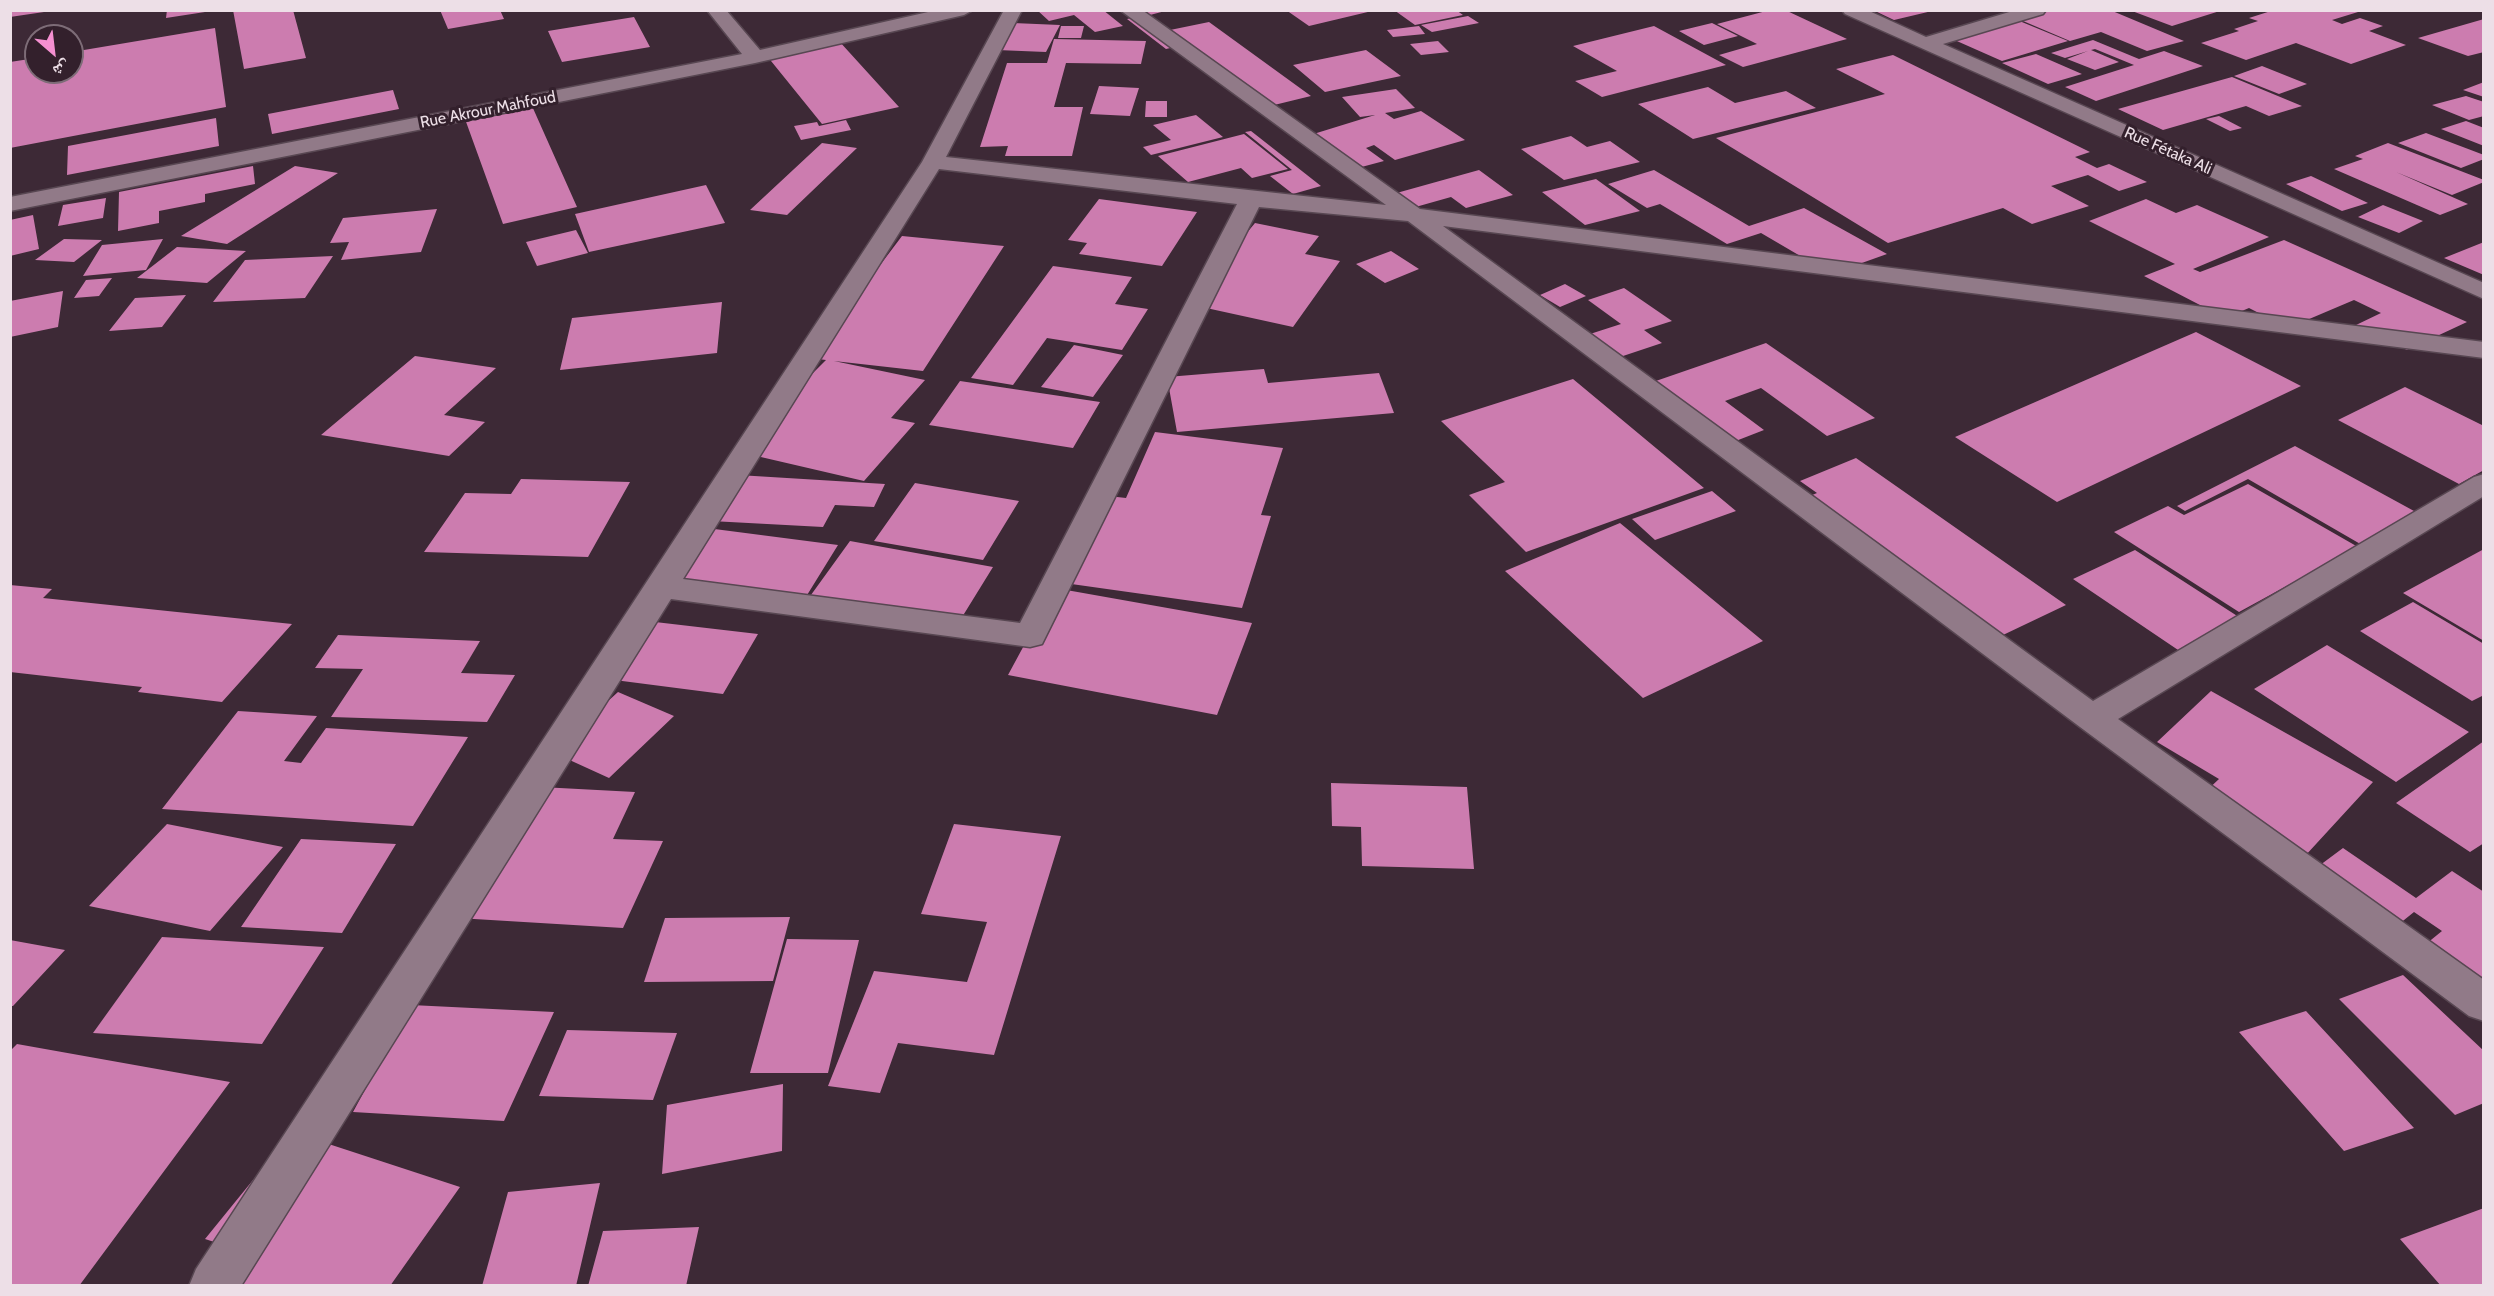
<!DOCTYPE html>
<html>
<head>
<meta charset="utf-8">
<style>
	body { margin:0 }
	#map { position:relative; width:2494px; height:1296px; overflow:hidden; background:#3d2936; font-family:Cabin,"Noto Naskh Arabic",sans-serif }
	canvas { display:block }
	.frame { position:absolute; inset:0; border:12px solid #eddfe7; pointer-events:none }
	.north { position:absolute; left:24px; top:24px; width:60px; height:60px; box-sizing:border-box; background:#33202c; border:2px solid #7d6c77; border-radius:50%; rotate:152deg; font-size:16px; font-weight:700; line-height:24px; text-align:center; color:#eddfe7 }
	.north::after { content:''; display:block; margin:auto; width:21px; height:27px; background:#f590d1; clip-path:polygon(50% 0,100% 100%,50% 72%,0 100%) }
</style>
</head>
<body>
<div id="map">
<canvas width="2494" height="1296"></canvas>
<div class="frame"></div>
<div class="north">ش</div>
</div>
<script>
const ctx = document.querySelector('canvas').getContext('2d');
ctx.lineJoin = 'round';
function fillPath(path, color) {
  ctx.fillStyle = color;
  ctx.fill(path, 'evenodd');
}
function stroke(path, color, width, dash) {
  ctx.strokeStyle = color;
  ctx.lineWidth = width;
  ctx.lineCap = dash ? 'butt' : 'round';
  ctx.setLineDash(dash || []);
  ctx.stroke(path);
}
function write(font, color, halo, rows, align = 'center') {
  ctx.font = font + ' Cabin,sans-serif';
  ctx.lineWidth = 6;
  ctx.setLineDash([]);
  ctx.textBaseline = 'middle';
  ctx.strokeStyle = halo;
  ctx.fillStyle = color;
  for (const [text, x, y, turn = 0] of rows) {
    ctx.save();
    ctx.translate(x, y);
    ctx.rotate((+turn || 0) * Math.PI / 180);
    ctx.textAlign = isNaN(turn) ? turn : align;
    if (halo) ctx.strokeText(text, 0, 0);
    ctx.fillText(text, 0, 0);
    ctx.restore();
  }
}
const building = new Path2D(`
	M10,10H44V12L10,17Z
	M167,10H205V12L166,18Z
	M233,10H293L306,58L244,69Z
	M440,10H500L504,19L448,29Z
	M1037,10H1103L1123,26L1095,32L1074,15L1049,21Z
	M1140,10H1169L1150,15L1170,30L1209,22L1311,96L1266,107L1183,45L1166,49L1127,19L1146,15Z
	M1286,10H1372V11L1309,26Z
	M1394,10H1456L1463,15L1415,25Z
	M1770,10H1785L1847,39L1743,67L1719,55L1757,44L1717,24Z
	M1873,10H1932V11L1894,20Z
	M2043,10H2110L2184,41L2147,51L2101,32L2070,41L2016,18Z
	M2223,10L2172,26L2132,11V10Z
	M2274,10H2355L2358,12L2332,20L2342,24L2360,18L2383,26L2369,31L2406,45L2351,64L2296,43L2246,60L2201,43L2239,31L2234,29L2258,21L2249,18Z
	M1468,16L1479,23L1432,32L1421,25Z
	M634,17L650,47L562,62L548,31Z
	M2484,19V52L2468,56L2418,38Z
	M2017,20L2068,41L2002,61L1950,38Z
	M1013,23L1060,25L1046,52L997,50Z
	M1712,23L1738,36L1704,45L1679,31Z
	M1061,26H1084L1081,38H1058Z
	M1419,26L1425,34L1393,37L1387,30Z
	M1654,26L1726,65L1602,97L1575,81L1617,71L1573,46Z
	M215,28L226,107L10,148V62L36,58V72H72V52Z
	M1054,39L1146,41L1141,64L1066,63L1054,107H1083L1072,156H1005L1008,146L980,147L1007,63H1047Z
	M2093,40L2139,59L2164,51L2203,66L2096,101L2065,87L2134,65L2095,49L2091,50L2119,62L2095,70L2067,59L2088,51L2065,58L2051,53Z
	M839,41L899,107L822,124L767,56Z
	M1438,41L1449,52L1421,55L1410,44Z
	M1366,50L1401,76L1325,92L1293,65Z
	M2036,54L2082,74L2048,84L2002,63Z
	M1893,55L2090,152L2075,157L2097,168L2109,164L2147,182L2119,191L2088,175L2051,186L2089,206L2032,224L2003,208L1888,243L1716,138L1885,94L1836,69Z
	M2262,66L2307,84L2279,94L2234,76Z
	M2232,77L2302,106L2269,116L2246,106L2163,130L2118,109Z
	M2484,82V97L2463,90Z
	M1099,86L1139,88L1130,116L1090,114Z
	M1708,87L1735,103L1786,91L1816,108L1693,139L1638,104Z
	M1396,89L1415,108L1385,113L1394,119L1421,111L1465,140L1395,160L1374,145L1366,148L1384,161L1354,169L1307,136L1375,115L1360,117L1342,97Z
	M393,90L399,109L272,134L268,114Z
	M2466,96L2484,102V116L2469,120L2432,105Z
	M1146,101H1167V117H1145Z
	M532,106L577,207L503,224L465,119Z
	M1196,115L1223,137L1151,155L1143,147L1171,140L1153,125Z
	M2219,116L2242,128L2230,131L2206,119Z
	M216,118L219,146L67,175L68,146Z
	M846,120L851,130L801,140L794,126L817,122L819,126Z
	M2466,121L2484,128V146L2441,129Z
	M1251,131L1321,186L1293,194L1270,176L1292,170L1245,132Z
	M2426,133L2484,155V159L2461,168L2398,143Z
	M1244,134L1288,169L1252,178L1241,168L1188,182L1158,156Z
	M1571,136L1587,147L1610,141L1640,162L1564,180L1521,149Z
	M822,143L857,148L787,215L750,210Z
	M2388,143L2484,180V182L2452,195L2396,172L2468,204L2440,215L2334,169L2363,159L2355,156Z
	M253,166L255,184L205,194V202L159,211V223L118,231L119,192Z
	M295,166L338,173L227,244L181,236Z
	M1479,170L1513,195L1466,208L1451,197L1412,208L1393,194Z
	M1654,170L1749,226L1804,208L1887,254L1831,274L1761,233L1727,244L1660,204L1647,208L1608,184Z
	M2311,176L2368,203L2342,211L2286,184Z
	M1596,179L1640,211L1585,225L1542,192Z
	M706,185L725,223L589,252L575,214Z
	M106,198L103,218L58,226L63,205Z
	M1099,199L1197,212L1162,266L1079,254L1087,243L1068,240Z
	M2146,199L2176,213L2197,205L2269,237L2193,269L2200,272L2284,240L2467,322L2407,350L2356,325L2381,313L2354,300L2288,328L2249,308L2225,318L2144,276L2175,264L2089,221Z
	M2383,205L2423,221L2399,233L2358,217Z
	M437,209L421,252L341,260L349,242L330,243L343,218Z
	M33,215L39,249L10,256V220Z
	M1255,223L1319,236L1305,254L1340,261L1293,327L1188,304Z
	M576,230L588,253L537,266L526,242Z
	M902,236L1004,246L923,371L834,361L925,380L891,418L915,423L864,481L735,451L826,360L810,358Z
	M64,239L102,240L74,262L35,260Z
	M163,239L146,270L83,276L102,245Z
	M2484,242V275L2444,258Z
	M177,247L246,251L207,283L137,278Z
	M1391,251L1419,269L1385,283L1356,264Z
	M333,256L305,298L213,302L245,260Z
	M1053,266L1132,277L1115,304L1148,309L1122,350L1047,338L1013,385L971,378Z
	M112,278L99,296L74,298L86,280Z
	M1565,284L1586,296L1560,307L1540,295Z
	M1624,288L1672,321L1644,330L1662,343L1620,357L1590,334L1621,324L1588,300Z
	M63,291L58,327L10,337V301Z
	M186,295L162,327L109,331L135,298Z
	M722,302L717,353L560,370L572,318Z
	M2196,332L2301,386L2057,502L1955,437Z
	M1766,343L1875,418L1827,436L1761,388L1725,401L1764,430L1728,444L1650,383Z
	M1074,345L1123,355L1093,397L1041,387Z
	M415,356L496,368L444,415L485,422L449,456L321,435Z
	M1264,369L1268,383L1379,373L1394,413L1177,432L1167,377Z
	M1573,379L1704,488L1526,552L1469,495L1505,482L1441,421Z
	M960,381L1100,402L1073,448L929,425Z
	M2405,387L2484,426V470L2459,484L2338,420Z
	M1155,432L1283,448L1261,515L1271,516L1242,608L1050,581L1091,494L1126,498Z
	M2295,446L2425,517L2369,549L2248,479L2185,511L2177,506Z
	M1856,458L2066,605L1982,645L1793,503L1817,493L1800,481Z
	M738,475L885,484L874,507L835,505L823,527L711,521Z
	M521,479L630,482L588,557L424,552L465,493L511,494Z
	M915,483L1019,501L983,560L874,541Z
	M2248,484L2358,547L2239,612L2114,532L2168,506L2184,515Z
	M1712,491L1736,511L1655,540L1632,519Z
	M1620,523L1763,641L1643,698L1505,571Z
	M699,527L838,545L804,600L661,582Z
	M850,541L993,567L951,635L803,606Z
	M2484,549V641L2403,593Z
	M2135,550L2245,621L2184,654L2073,579Z
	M10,585L52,589L43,598L292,624L222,702L138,692L142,687L10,672Z
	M1055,588L1252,623L1217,715L1008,675Z
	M2413,602L2484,644V695L2472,701L2360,631Z
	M638,620L758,634L723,694L599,678Z
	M338,635L480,641L461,673L515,675L487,722L331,717L363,669L315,668Z
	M2327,645L2469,732L2396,782L2254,689Z
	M2211,691L2373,782L2305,856L2203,794L2219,779L2157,742Z
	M618,692L674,716L609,778L552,752Z
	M238,711L317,716L284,761L301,763L326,728L468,737L413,826L162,809Z
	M2484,741V843L2470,852L2396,803Z
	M1331,783L1467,787L1474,869L1362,866L1361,827L1332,826Z
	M522,786L635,792L613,839L663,841L623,928L441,917Z
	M167,824L283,847L210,931L89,906Z
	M954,824L1061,836L994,1055L898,1043L880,1093L828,1086L874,971L967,982L987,922L921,914Z
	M301,839L396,844L342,933L241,927Z
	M2343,848L2416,898L2452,871L2484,892V1006L2410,957L2442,931L2414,912L2378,941L2296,883Z
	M790,917L773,981L644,982L665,918Z
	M162,937L324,947L262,1044L93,1033Z
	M787,939L859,940L828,1073H750Z
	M10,940L65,950L13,1006H10Z
	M2403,975L2484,1051V1103L2455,1115L2339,999Z
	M411,1005L554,1012L504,1121L353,1112Z
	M2306,1011L2414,1128L2344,1151L2239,1032Z
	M567,1030L677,1033L653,1100L539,1096Z
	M17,1044L230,1082L79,1286H10V1051Z
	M783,1084L782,1151L662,1174L667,1105Z
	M292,1132L460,1187L390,1286H214L242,1251L205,1239Z
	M600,1183L576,1286H482L508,1192Z
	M2484,1208V1286H2441L2400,1239Z
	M699,1227L686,1286H588L603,1231Z`);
const minor = new Path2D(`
	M707,10H726L760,50L937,10H973L964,15L755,63L10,211V197L742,54Z
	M1004,10H1022L946,157L1386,205L1120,10H1142L1420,209L2484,342V358L1443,226L2093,701L2474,477L2484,474V496L2118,719L2484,980V1021L2469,1016L2080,727L1408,221L1259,207L1042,644L1030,647L671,599L241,1286H189L196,1269L922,162ZM939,169L1237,204L1020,623L683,579Z
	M1842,10H1867L1926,37L2016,10H2046L2043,14L1943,44L2484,283V299L1845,14Z`);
const farStreetnames = [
	["Rue Akrour Mahfoud",488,110,-11],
	["Rue Fétaka Ali",2168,151,24]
];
fillPath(building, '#cc7caf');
stroke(minor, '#584752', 3);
fillPath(minor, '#917a88');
write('16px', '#eddfe7', '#33202c', farStreetnames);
</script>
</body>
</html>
